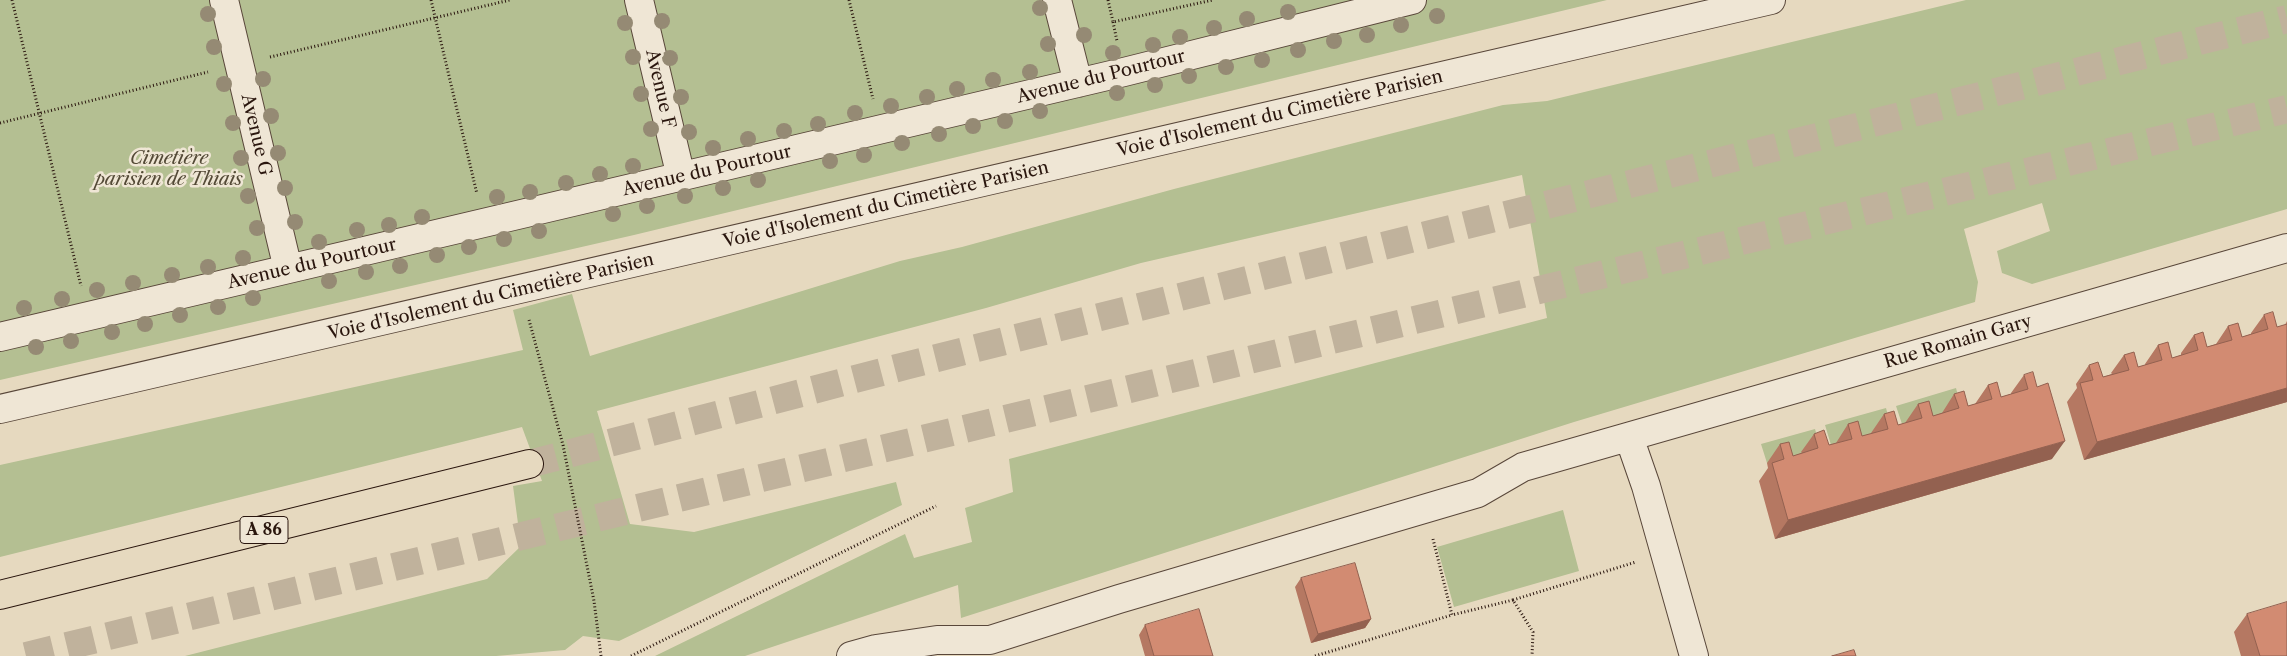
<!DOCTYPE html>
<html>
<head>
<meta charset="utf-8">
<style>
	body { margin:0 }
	canvas { display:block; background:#e6d9bf }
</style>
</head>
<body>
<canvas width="2287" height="656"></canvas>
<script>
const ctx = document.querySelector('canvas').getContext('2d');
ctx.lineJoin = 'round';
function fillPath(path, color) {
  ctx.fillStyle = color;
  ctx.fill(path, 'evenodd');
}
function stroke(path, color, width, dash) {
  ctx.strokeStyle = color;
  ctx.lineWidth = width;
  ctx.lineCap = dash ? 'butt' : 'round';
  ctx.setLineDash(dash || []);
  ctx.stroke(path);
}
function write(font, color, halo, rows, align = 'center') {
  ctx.font = font + ' "Libre Caslon Text",serif';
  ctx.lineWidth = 5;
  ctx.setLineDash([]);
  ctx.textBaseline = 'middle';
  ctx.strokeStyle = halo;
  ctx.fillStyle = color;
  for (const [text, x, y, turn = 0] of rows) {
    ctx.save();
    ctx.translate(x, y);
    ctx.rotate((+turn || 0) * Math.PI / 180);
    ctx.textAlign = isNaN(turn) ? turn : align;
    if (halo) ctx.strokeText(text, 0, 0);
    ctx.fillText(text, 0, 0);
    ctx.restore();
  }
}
const green = new Path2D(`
	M0,0H1607L634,235L0,380Z
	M1966,0H2287V209L2032,284L2002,273L1997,251L2050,231L2042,203L1964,229L1978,282L1975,302L1574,422L961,618L958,585L745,656H655L905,534L914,558L972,542L965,508L1013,492L1009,459L1547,318L1522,175L1141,263L986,308L597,411L630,524L694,532L896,482L902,505L619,641L583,636L565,650L496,656H185L487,579L521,546L513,486L542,481L522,427L0,557V465L523,350L513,310L572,294L590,356L900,261L962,247L1174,189L1503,105L1547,101Z
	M1956,388L1961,407L1942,415L1902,424L1896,406Z
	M1886,408L1891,427L1871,433L1872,435L1831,445L1825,425Z
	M1815,429L1820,447L1802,455L1767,463L1761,444Z
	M1563,510L1579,571L1454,607L1437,547Z`);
const highwayTunnel = new Path2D(`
	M529,464L905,366L2287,19
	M26,656L2287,109`);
const path = new Path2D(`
	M12,0L81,286
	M431,0L477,194
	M849,0L873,99
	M1108,0L1113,22L1213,0
	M1113,22L1117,41
	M270,57L510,0
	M0,123L208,72
	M529,320L563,445L594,601L601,656
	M1433,539L1452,615L1513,600L1533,632L1532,656
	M1513,600L1636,562
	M631,656L936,506
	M1315,656L1452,615`);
const minor = new Path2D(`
	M224,0L288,269
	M639,0L681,177
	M1057,0L1078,83
	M0,337L1124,72L1412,0
	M0,409L1771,0
	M1629,437L1646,486L1694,656
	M851,656L876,649L937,640H990L1119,599L1478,493L1523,467L2287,248`);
const highway = new Path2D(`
	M0,595L529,464`);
const trees = [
	[1040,8],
	[1288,12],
	[208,14],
	[1437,16],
	[1247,19],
	[662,21],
	[625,23],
	[1401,25],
	[1214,28],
	[1084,35],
	[1367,35],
	[1180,37],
	[1334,41],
	[1048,44],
	[1153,45],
	[214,47],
	[1298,50],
	[1113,53],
	[633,57],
	[670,58],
	[1262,60],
	[1226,67],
	[1030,72],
	[1189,76],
	[263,79],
	[993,80],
	[224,84],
	[1155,85],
	[957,89],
	[1117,93],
	[641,94],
	[681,97],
	[927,97],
	[891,106],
	[1040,111],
	[855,113],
	[271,116],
	[1005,121],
	[233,123],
	[818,124],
	[973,126],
	[651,129],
	[784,131],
	[689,132],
	[939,134],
	[748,139],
	[902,143],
	[713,148],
	[278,153],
	[864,155],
	[241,158],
	[830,161],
	[633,166],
	[600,174],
	[758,180],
	[566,183],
	[285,188],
	[723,188],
	[530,192],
	[248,196],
	[685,196],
	[497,197],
	[647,206],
	[613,214],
	[422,217],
	[295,222],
	[389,225],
	[257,228],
	[357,230],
	[539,231],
	[504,239],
	[319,242],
	[469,247],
	[437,255],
	[243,258],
	[400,266],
	[208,267],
	[366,272],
	[172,275],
	[329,281],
	[133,283],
	[97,290],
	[253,298],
	[62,299],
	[218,307],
	[24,308],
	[180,315],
	[145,324],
	[112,332],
	[71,341],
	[36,347]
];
const wall = new Path2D(`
	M2264,315L2277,327L2285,325L2287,321V402L2084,460L2067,402L2077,388L2076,384L2089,365L2103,377L2112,374L2111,373L2124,355L2138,367L2145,365V364L2158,345L2172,358L2181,355V353L2194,335L2207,347L2216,344L2228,326L2242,337L2251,334V333Z
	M2024,375L2052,459L1775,539L1759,481L1768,468L1767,463L1780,444L1793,456L1802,453L1801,452L1814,434L1829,445L1836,443L1848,424L1862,436L1871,434V433L1884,414L1898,425L1905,423L1918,404L1933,416L1942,413L1954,394L1968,406L1975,404L1988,385L2001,397L2011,394V393Z
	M1301,578L1371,619L1365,628L1311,643L1295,587Z
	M2247,614L2287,656H2241L2234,632Z
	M1145,625L1213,656H1145L1139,635Z`);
const shadedWall = new Path2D(`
	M2287,388V402L2084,460L2097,442Z
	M2065,441L2052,459L1775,539L1788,520Z
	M1371,619L1365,628L1311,643L1318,634Z`);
const building = new Path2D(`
	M2273,312L2277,327L2287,324V388L2097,442L2080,383L2093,380L2089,365L2098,362L2103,377L2129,370L2124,355L2134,352L2138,367L2162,360L2158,345L2168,342L2172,358L2198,350L2194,335L2203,332L2207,347L2232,340L2228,326L2238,323L2242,337L2268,329L2264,315Z
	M2033,372L2037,387L2048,383L2065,441L1788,520L1772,463L1784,459L1780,444L1789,442L1793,456L1818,448L1814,434L1824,430L1829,445L1852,439L1848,424L1858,421L1862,436L1888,429L1884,414L1894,411L1898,425L1922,418L1918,404L1929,401L1933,416L1959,408L1954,394L1964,391L1968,406L1992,399L1988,385L1997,382L2001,397L2028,389L2024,375Z
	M1355,563L1371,619L1318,634L1301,578Z
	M2287,602V656H2260L2247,614Z
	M1199,609L1213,656H1154L1145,625Z
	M1854,650L1856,656H1832Z`);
const shields = [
	[264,530,48]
];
const shieldNames = [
	["A 86",264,530]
];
const streetNames = [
	["Avenue du Pourtour",1101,77,-14],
	["Avenue F",660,89,77],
	["Voie d'Isolement du Cimetière Parisien",1280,114,-13],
	["Avenue G",256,135,77],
	["Avenue du Pourtour",707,171,-13],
	["Voie d'Isolement du Cimetière Parisien",886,205,-13],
	["Avenue du Pourtour",312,264,-13],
	["Voie d'Isolement du Cimetière Parisien",491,297,-13],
	["Rue Romain Gary",1958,342,-16]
];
const parkNames = [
	["Cimetière",169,159],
	["parisien de Thiais",169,180]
];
fillPath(green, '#b4bf92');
stroke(highwayTunnel, '#c0b29c', 28, [28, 14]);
stroke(minor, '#59473a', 30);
stroke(highway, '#2a160e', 30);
stroke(path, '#2a160e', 3, [1, 2.5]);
stroke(minor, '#efe6d5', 28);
stroke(highway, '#e6d9bf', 28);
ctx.fillStyle = '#958a74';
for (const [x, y] of trees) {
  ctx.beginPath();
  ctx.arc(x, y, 8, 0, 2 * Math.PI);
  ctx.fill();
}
fillPath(wall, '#b57862');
fillPath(shadedWall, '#936150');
fillPath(building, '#d28b72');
stroke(building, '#936150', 1);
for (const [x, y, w] of shields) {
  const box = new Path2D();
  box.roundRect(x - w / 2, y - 13.5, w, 27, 4);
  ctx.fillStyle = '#efe6d5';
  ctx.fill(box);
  stroke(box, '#2a160e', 1);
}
write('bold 16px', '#2a160e', null, shieldNames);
write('18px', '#2a160e', '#efe6d5', streetNames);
write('italic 18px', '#534936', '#efe6d5', parkNames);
</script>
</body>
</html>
